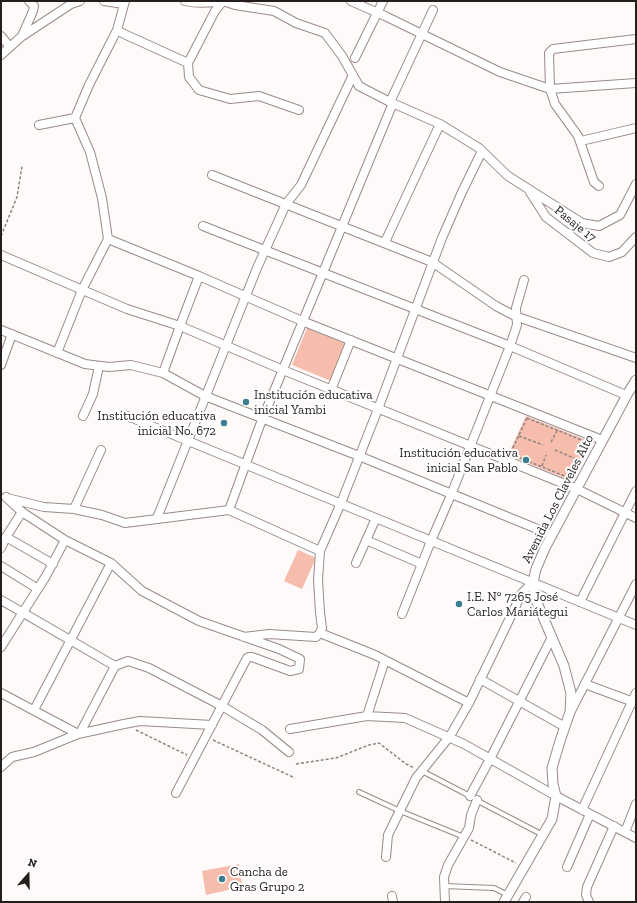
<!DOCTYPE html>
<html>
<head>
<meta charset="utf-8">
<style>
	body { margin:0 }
	#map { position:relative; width:637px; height:903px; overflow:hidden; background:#fefaf9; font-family:"Zilla Slab",serif }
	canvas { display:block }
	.frame { position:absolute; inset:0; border:2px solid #241e1c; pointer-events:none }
	.north { position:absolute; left:8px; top:855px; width:40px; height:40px; -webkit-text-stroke:3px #fff; paint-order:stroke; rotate:20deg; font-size:11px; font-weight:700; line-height:16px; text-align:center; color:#241e1c }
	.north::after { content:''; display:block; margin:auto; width:14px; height:18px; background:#241e1c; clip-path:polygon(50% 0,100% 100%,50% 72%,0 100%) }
</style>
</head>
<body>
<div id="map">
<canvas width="637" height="903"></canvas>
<div class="frame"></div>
<div class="north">N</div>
</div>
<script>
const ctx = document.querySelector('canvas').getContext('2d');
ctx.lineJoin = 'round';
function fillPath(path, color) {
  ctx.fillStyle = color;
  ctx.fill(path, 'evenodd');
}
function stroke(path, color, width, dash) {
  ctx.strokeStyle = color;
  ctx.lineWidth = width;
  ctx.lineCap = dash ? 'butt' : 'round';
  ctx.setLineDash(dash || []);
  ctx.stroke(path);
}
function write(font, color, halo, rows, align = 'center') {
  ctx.font = font + ' "Zilla Slab",serif';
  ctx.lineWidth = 4;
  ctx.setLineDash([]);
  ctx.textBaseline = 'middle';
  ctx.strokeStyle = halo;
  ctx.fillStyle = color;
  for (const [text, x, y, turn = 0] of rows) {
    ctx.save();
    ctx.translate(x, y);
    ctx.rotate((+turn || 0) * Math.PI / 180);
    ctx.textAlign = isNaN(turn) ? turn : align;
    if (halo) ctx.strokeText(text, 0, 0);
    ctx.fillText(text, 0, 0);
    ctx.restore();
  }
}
const green = new Path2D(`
	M307,328L346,344L331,381L292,365Z
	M526,416L591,442L572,481L508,455Z
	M298,550L316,558L302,589L284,581Z
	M239,864L242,887L206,895L202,871Z`);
const path = new Path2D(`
	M1,236L17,197L22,166
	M527,418L589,443L572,479L510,454Z
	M519,436L543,445
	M551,442L557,431
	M555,450L581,461
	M542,466L546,455
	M136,730L187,755
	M213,740L295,778
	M296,764L336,758L369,745L379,743L406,764L414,768
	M471,840L516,863`);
const service = new Path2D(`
	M422,771L470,796
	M359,792L400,811L464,837
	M476,800L543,835
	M444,886L494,888L508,895`);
const minor = new Path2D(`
	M104,1L124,4
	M185,1C198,4 210,3 223,1
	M351,1L385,16L500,72L550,89L636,83
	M117,30L124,34L188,63L189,77L199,90L230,99L259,96L299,110
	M1,36L10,47
	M22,36L33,11L34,6L29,1
	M1,55L21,37L71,4L80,1
	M355,58L383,1
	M188,63L215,11L223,1L235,5L274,11L296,23L325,33L342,56L359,86L390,102L440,124L479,148L508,176L582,223L599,226L620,215L636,184
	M390,102L433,10
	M39,125L75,118
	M581,141L636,128
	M212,175L432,262L496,306L515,316L636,358
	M599,186L594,182L578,136L555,104L550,89L549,53L553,49L636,39
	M530,192L546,217L593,253L609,257L622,252L636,237
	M203,226L510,346L626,395
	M108,239L199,276L302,321L602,440
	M385,242L440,124
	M1,255L127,309L180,326L283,370L577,489L636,518
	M1,330L85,364L109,367L131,365L163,373L205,396L359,456L552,535
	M57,353L82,290L108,239L102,198L90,152L75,118L89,85L117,30L125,1
	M1,365L12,334
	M163,373L180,326L199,276
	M331,390L351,340
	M125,415L636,625
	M83,416L93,394L99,366
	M6,497L22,512L65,540L111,563L142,591L199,621L279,649L300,659L299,669L290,671L252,657H249L247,658L176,793
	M7,498L44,507L74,509L102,515L125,523L229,510L320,551
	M74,509L101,450
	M229,510L260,425L393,103
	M157,518L257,268L286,204L301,185L353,75
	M6,537L53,564
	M366,540L422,564
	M1,548L6,537L22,512
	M356,563L376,518
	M1,566L38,589
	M1,600L115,666L128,661L149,668L222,706L262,730L289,752
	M580,602L636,491
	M402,614L431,541L451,495L510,346L517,325L516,308L524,280
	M320,633L375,655L469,703
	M244,637L269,634L316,637L320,633L322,628L320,612L318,580L320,551L341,503L378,409L442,238L462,192L482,151
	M1,647L46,576L65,540
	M480,679L565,727
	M585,684L636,703
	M1,693L78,734
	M34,710L111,563
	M571,711L636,584
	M367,716L385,660
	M290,729L367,716L405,718L464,744L556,796L636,838
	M80,733L115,666
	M1,767L12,757L34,752L78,734L124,724L140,721L212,725
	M470,796L490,759L552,637
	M582,810L636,693
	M625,832L636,804
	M386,857L388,835L416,778L450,736L469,703L522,593L533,582
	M567,867L590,814
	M392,896L393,902
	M445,902L444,877L448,865L469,828L471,815L477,800
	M523,902L526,897
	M589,902L586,895L587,887L614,826`);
const tertiary = new Path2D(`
	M504,902L552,819L556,796L553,784L552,768L560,741L570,712L571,693L564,666L535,598L533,582L536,569L545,548L628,393L636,380`);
const markers = [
	[246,402,4,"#3c7e8f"],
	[224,423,4,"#3c7e8f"],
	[526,460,4,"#3c7e8f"],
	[459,604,4,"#3c7e8f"],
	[222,879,4,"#3c7e8f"]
];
const streetNames = [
	["Pasaje 17",575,224,39],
	["Avenida Los Claveles Alto",558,499,-63]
];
const poiNames = [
	["Institución educativa",254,395],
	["inicial Yambi",254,410],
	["Institución educativa",216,416,"right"],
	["inicial No. 672",216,431,"right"],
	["Institución educativa",518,453,"right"],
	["inicial San Pablo",518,468,"right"],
	["I.E. Nº 7265 José",467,597],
	["Carlos Mariátegui",467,612],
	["Cancha de",230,872],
	["Gras Grupo 2",230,887]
];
fillPath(green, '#f7bdac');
stroke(service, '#998b87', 6);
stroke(minor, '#998b87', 10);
stroke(tertiary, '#998b87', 11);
stroke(path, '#898482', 1.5, [3, 2]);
stroke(service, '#fff', 4);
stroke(minor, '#fff', 8);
stroke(tertiary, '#fff', 9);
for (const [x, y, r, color] of markers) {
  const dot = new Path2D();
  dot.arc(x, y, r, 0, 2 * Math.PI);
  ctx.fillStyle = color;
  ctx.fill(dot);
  stroke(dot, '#fff', 1.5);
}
write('13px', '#241e1c', '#fff', streetNames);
write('13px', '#241e1c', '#fff', poiNames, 'left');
</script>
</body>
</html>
